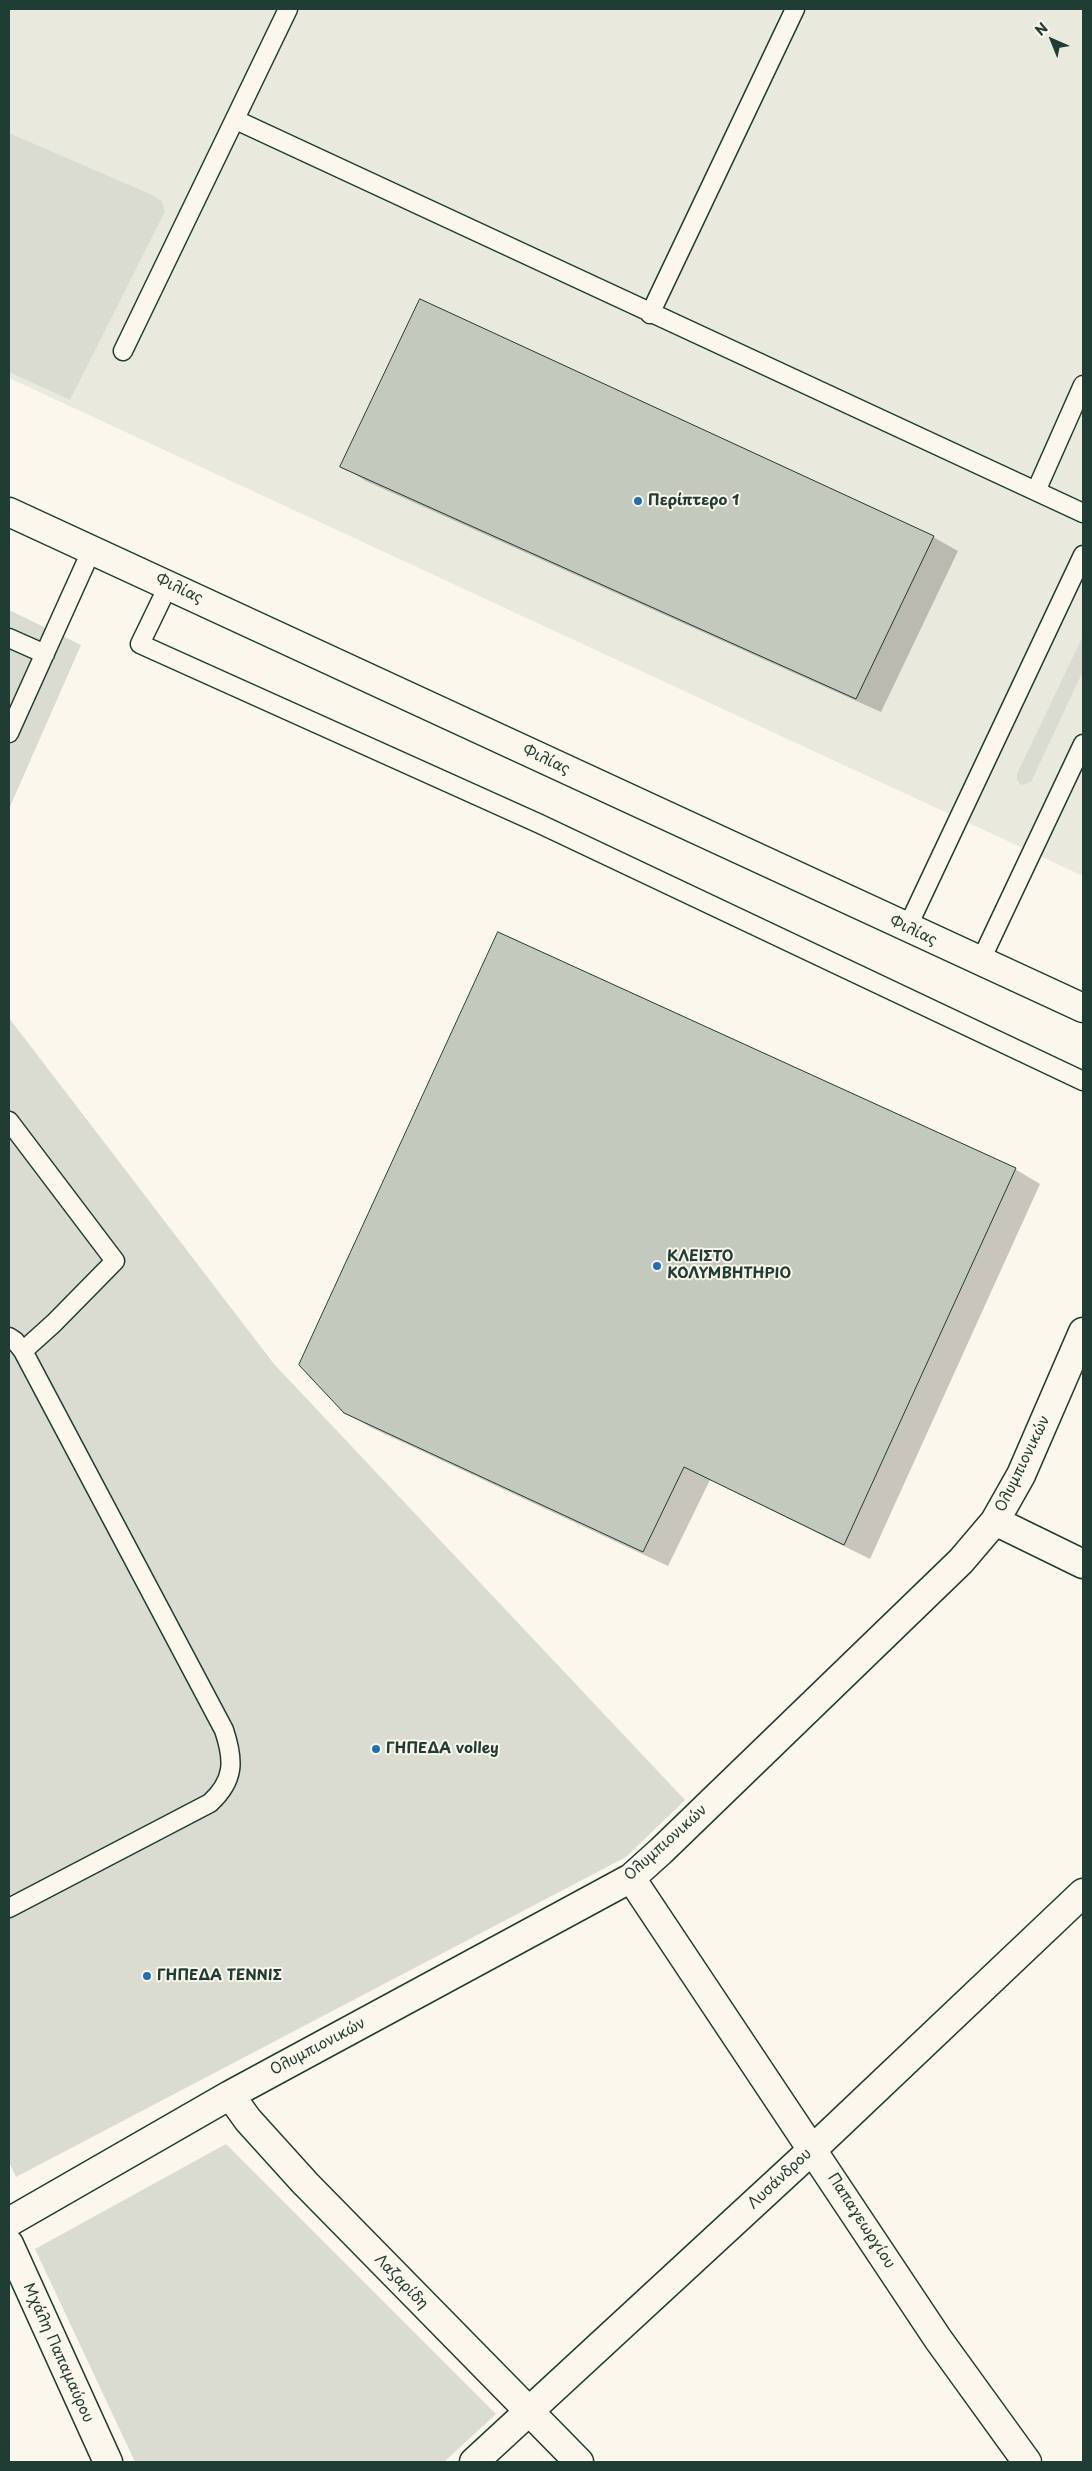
<!DOCTYPE html>
<html>
<head>
<meta charset="utf-8">
<style>
	body { margin:0 }
	#map { position:relative; width:1092px; height:2471px; overflow:hidden; background:#fbf7ec; font-family:"Playpen Sans",sans-serif }
	canvas { display:block }
	.frame { position:absolute; inset:0; border:10px solid #1f3d34; pointer-events:none }
	.north { position:absolute; left:1027px; top:15px; width:50px; height:50px; -webkit-text-stroke:4px #fbf7ec; paint-order:stroke; rotate:316deg; font-size:14px; font-weight:700; line-height:20px; text-align:center; color:#1f3d34 }
	.north::after { content:''; display:block; margin:auto; width:18px; height:22px; background:#1f3d34; clip-path:polygon(50% 0,100% 100%,50% 72%,0 100%) }
</style>
</head>
<body>
<div id="map">
<canvas width="1092" height="2471"></canvas>
<div class="frame"></div>
<div class="north">N</div>
</div>
<script>
const ctx = document.querySelector('canvas').getContext('2d');
ctx.lineJoin = 'round';
function fillPath(path, color) {
  ctx.fillStyle = color;
  ctx.fill(path, 'evenodd');
}
function stroke(path, color, width, dash) {
  ctx.strokeStyle = color;
  ctx.lineWidth = width;
  ctx.lineCap = dash ? 'butt' : 'round';
  ctx.setLineDash(dash || []);
  ctx.stroke(path);
}
function write(font, color, halo, rows, align = 'center') {
  ctx.font = font + ' "Playpen Sans",sans-serif';
  ctx.lineWidth = 4;
  ctx.setLineDash([]);
  ctx.textBaseline = 'middle';
  ctx.strokeStyle = halo;
  ctx.fillStyle = color;
  for (const [text, x, y, turn = 0] of rows) {
    ctx.save();
    ctx.translate(x, y);
    ctx.rotate((+turn || 0) * Math.PI / 180);
    ctx.textAlign = isNaN(turn) ? turn : align;
    if (halo) ctx.strokeText(text, 0, 0);
    ctx.fillText(text, 0, 0);
    ctx.restore();
  }
}
const built = new Path2D(`
	M9,9H1083V876L9,378Z`);
const green = new Path2D(`
	M9,133L150,194L162,201L165,211L70,400L9,372Z
	M9,610L81,645L9,809Z
	M1083,636V671L1031,782L1021,785L1017,780V774Z
	M9,1018L274,1364L685,1800L626,1857L16,2177L9,2162Z
	M226,2144L496,2414L444,2462H135L35,2249Z`);
const shadow = new Path2D(`
	M342,466L933,537L958,551L881,712L366,481Z
	M1015,1169L1040,1184L870,1559L710,1480L668,1566L370,1427L345,1412Z`);
const building = new Path2D(`
	M420,299L934,536L856,699L340,467Z
	M498,932L1016,1168L844,1545L684,1467L643,1552L344,1413L299,1365Z`);
const service = new Path2D(`
	M236,120L1083,513
	M650,314L795,9
	M123,351L288,9
	M1036,491L1083,385
	M169,584L140,644L540,824L1083,1081
	M9,638L45,654
	M9,733L92,549
	M907,928L1083,555
	M980,962L1083,744
	M9,1121L115,1261L54,1323L23,1351L15,1341L9,1337
	M9,1908L210,1803C235,1780 234,1760 224,1730L23,1351`);
const minor = new Path2D(`
	M995,1521L1083,1564
	M631,1878L938,2339L1027,2462
	M230,2095L248,2120L305,2183L579,2462
	M9,2222L230,2095L631,1878L661,1851L961,1561L995,1521L1021,1475L1083,1332
	M9,2244L108,2462
	M474,2462L813,2149L1083,1893`);
const tertiary = new Path2D(`
	M9,512L1083,1008`);
const markers = [
	[638,501,5,"#1f6fb2"],
	[657,1266,5,"#1f6fb2"],
	[376,1749,5,"#1f6fb2"],
	[147,1976,5,"#1f6fb2"]
];
const poiNames = [
	["Περίπτερο 1",648,501],
	["ΚΛΕΙΣΤΟ",667,1257],
	["ΚΟΛΥΜΒΗΤΗΡΙΟ",667,1274],
	["ΓΗΠΕΔΑ volley",386,1749],
	["ΓΗΠΕΔΑ ΤΕΝΝΙΣ",157,1976]
];
const streetNames = [
	["Φιλίας",179,589,25],
	["Φιλίας",546,760,25],
	["Φιλίας",913,931,25],
	["Ολυμπιονικών",1023,1464,-64],
	["Ολυμπιονικών",666,1843,-42],
	["Ολυμπιονικών",318,2047,-28],
	["Λυσάνδρου",780,2179,-43],
	["Παπαγεωργίου",861,2221,57],
	["Λαζαρίδη",401,2282,46],
	["Μχάλη Παπαμαύρου",58,2353,66]
];
fillPath(built, '#eae9de');
fillPath(green, '#dbdcd1');
fillPath(shadow, '#0003');
fillPath(building, '#c4c9be');
stroke(building, '#1f3d34', 1);
stroke(service, '#1f3d34', 21);
stroke(minor, '#1f3d34', 31);
stroke(tertiary, '#1f3d34', 31);
stroke(service, '#fbf7ec', 18);
stroke(minor, '#fbf7ec', 28);
stroke(tertiary, '#fbf7ec', 28);
for (const [x, y, r, color] of markers) {
  const dot = new Path2D();
  dot.arc(x, y, r, 0, 2 * Math.PI);
  ctx.fillStyle = color;
  ctx.fill(dot);
  stroke(dot, '#fbf7ec', 2);
}
write('bold 15px', '#1f3d34', '#fbf7ec', poiNames, 'left');
write('15px', '#1f3d34', '#fbf7ec', streetNames);
</script>
</body>
</html>
